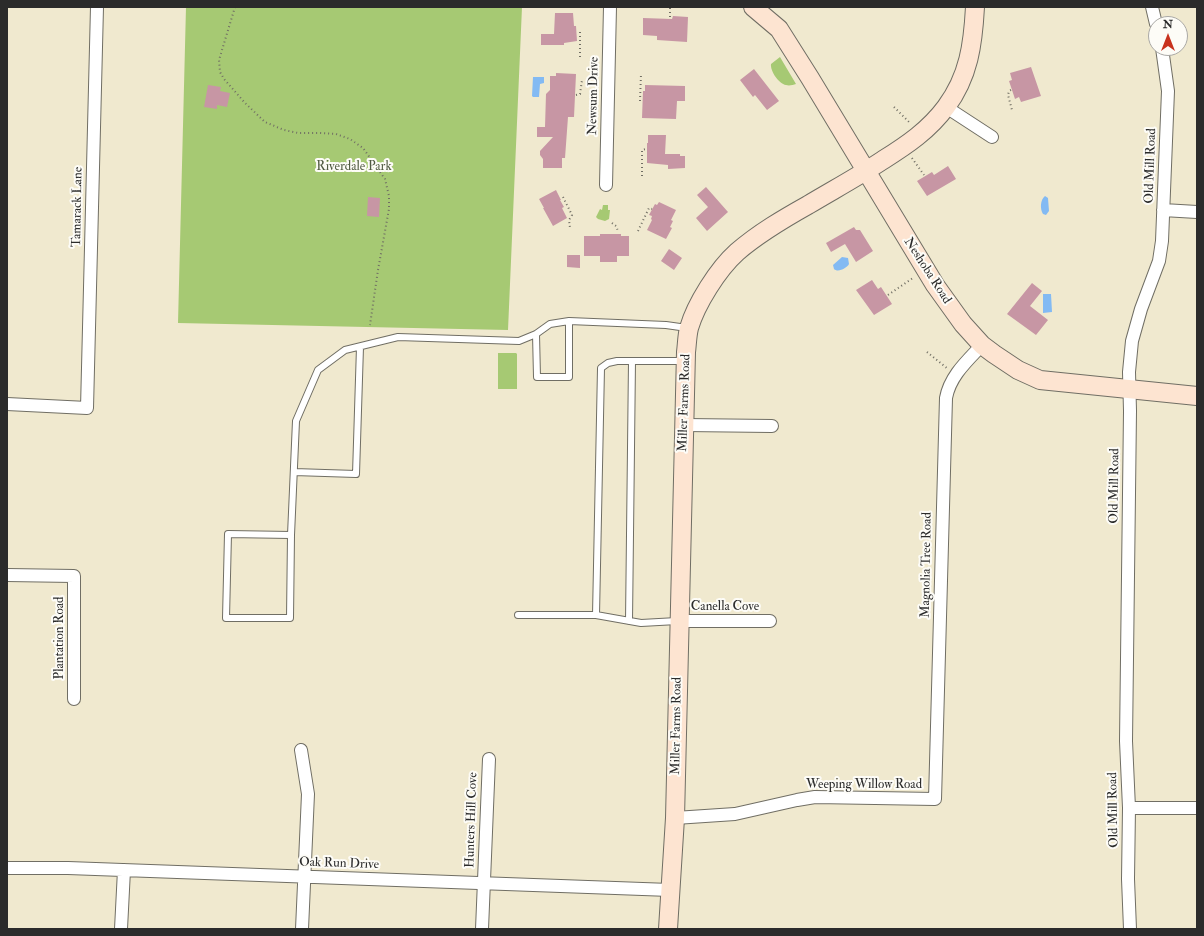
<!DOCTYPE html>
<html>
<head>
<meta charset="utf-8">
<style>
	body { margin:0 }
	#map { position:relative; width:1204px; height:936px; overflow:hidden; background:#f0e9cf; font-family:"IM FELL Double Pica",serif }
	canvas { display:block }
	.frame { position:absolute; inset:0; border:8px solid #2b2b2b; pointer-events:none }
	.north { position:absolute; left:1148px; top:16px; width:40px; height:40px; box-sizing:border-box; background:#fdfcf7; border:1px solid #a9a8a5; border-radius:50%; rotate:0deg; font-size:11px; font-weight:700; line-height:16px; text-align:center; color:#2b2b2b }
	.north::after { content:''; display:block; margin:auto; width:14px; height:18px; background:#c8321e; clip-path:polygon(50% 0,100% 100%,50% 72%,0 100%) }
</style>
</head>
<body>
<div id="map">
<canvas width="1204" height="936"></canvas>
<div class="frame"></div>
<div class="north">N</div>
</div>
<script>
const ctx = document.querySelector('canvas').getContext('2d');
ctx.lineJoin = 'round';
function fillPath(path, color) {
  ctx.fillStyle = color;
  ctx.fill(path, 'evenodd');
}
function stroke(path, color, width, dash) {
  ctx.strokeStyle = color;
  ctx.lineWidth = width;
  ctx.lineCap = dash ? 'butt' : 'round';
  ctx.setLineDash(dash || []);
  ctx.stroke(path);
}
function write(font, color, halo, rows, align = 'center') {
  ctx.font = font + ' "IM FELL Double Pica",serif';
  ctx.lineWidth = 4;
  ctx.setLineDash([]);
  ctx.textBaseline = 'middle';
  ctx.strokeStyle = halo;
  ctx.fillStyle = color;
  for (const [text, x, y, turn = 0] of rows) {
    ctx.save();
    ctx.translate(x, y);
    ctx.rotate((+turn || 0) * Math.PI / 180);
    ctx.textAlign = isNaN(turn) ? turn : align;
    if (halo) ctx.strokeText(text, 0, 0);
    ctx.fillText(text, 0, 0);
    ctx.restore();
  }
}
const green = new Path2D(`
	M186,7H522L508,330L178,323Z
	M780,57L796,84C793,85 789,86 786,85C779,84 770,71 771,64Z
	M603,205H608V210H610L609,219L605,221L598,219L596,217L600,209L602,210Z
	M498,353H516L517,354V389H498Z`);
const water = new Path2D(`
	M533,77H544V83L540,84L539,97H533L532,96Z
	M1045,196L1048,198L1049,211L1046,215L1043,214C1040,209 1040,200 1045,196Z
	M842,257L848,258L849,264C847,268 838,273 834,269L833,265Z
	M1043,294H1051L1052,312L1043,313Z`);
const building = new Path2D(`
	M555,13H573L574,26H576L577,41L564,43V45H541V34H554Z
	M673,16L688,17L687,42L657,40V36L643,35V18L672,19Z
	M1031,67L1041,96L1021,102L1019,97L1015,99L1009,81L1012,80L1010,73Z
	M754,69L779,101L767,110L755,95L753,97L740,80Z
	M556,73L576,74L574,117H568L565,158H562V168H543V159L540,155V151L553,137H537V127H545L546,94L550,90V76H556Z
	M208,85L221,87L220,91L230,93L227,107L217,105V109L204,107Z
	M645,85L685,86V101H677L676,119L642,118L643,91H645Z
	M648,135H666L665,154H680V156H685V168L668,169V165L647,163V143H648Z
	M948,166L956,179L927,196L917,181L932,172L934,175Z
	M706,187L728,212L707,231L696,218L708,207L697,195Z
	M556,190L561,200H560L564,207L562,208L567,218L553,226L543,208H544L539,199Z
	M368,197L380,198L379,217L367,216Z
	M659,202L676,210L671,220L673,221L670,227L672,228L666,239L647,230L652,220L651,219L652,216L649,215L655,204L657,205Z
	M854,227L856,230H860L873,251L856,262L845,244L831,252L826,243Z
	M600,234H621V236H629V256H617V262H600V256H584V236H600Z
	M669,249L682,258L674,270L661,261Z
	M567,255H580V268L567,267Z
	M872,280L878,289L881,287L892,304L874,315L856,290Z
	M1032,283L1042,291L1030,306L1048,320L1036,335L1007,314Z`);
const path = new Path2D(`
	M235,7L219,60L220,72L224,79L245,103L265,122L284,130L298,133H320L336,134L350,139L363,148L385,179L389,196V209L378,270L370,325
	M670,17V7
	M580,32V57
	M1011,90L1009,91L1008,95L1012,110
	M576,95L580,94L582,80
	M640,101L641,74
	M894,107L910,123
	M912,158L924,175
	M642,176V150L646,149
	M563,197L572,215L569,220L570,228
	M612,223L616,226L618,231
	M638,231L649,208L652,209
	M888,295L913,278
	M927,352L948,369`);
const lane = new Path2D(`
	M536,334L537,377H569V321
	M294,472L356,474L360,347
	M291,535L290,618H226L228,534L291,535L296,421L318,370L345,350L398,337L519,341L536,334L550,324L569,321L666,325L687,328
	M518,615H596
	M629,621L632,361
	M677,621L641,623L596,615L601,368L608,363L617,361H684`);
const street = new Path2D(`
	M1152,7L1156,24
	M946,107L992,137
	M606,185L610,7
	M1163,210L1197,212
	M7,404L87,408L97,7
	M685,425L772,426
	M7,575L74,576V699
	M680,621H770
	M301,750L308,794L302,929
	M1129,808H1197
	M675,818L735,814L797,800L815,797L935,799L946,398C950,376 967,361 982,345
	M7,868H68L670,890
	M121,929L124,870
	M482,929L489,759
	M1130,929L1128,879L1129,808L1126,741L1130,411L1129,372L1132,341L1141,309L1159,261L1162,241L1168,91L1162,48`);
const secondary = new Path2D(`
	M753,7L779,29L810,78L935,285L963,324L982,345L994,354L1018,370L1040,380L1197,396
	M668,929L675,818L686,352C687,345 687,336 689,328C696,304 718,269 737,252C759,233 783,219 808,205C833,190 859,176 883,160C907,145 929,130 946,107C969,76 973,44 975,7`);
const streetNames = [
	["Newsum Drive",594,96,-89],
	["Old Mill Road",1151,166,-88],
	["Tamarack Lane",78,207,-89],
	["Neshoba Road",927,271,57],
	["Miller Farms Road",685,403,-88],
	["Old Mill Road",1115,486,-89],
	["Magnolia Tree Road",927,565,-89],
	["Canella Cove",725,607],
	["Plantation Road",60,638,-90],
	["Miller Farms Road",677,726,-89],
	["Weeping Willow Road",864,785],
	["Old Mill Road",1114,810,-91],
	["Hunters Hill Cove",472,820,-88],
	["Oak Run Drive",339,864,2]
];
const parkNames = [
	["Riverdale Park",354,167]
];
fillPath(green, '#a6c973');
fillPath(water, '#83baf3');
fillPath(building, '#c796a4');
stroke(lane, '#706e64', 8);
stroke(street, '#706e64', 14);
stroke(secondary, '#706e64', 20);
stroke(path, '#706e64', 2, [1, 3]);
stroke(lane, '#fff', 6);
stroke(street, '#fff', 12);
stroke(secondary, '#fde4d1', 18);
write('13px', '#2b2b2b', '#fdfcf7', streetNames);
write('13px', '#505a41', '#fdfcf7', parkNames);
</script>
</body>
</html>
